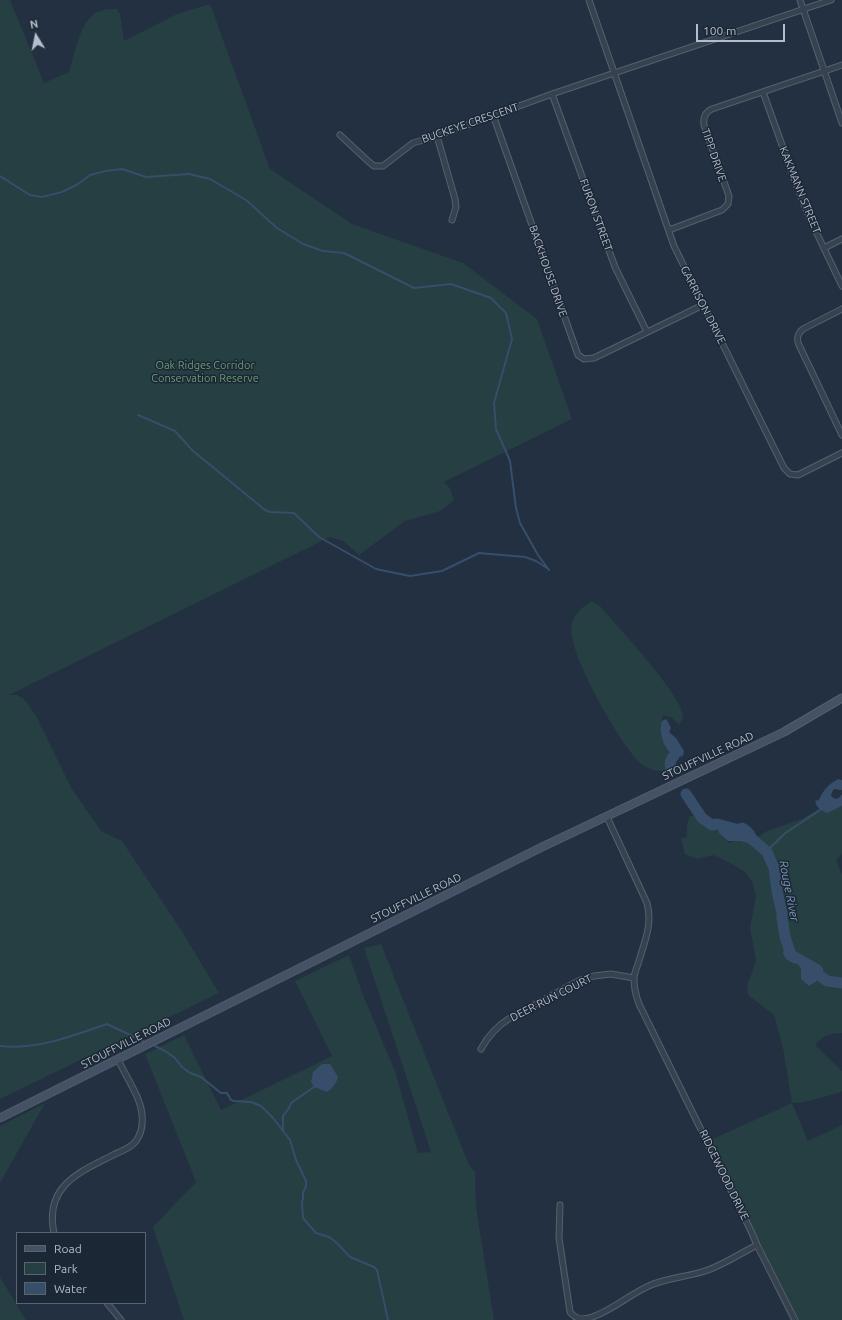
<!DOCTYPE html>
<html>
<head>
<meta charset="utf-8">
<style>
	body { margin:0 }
	#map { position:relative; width:842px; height:1320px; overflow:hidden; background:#233041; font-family:Ubuntu,sans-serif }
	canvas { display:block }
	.legend { position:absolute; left:16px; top:1232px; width:130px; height:72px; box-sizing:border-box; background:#1c2735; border:1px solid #596371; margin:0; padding:5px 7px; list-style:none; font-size:12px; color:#b4bdcb }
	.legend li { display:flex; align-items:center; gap:8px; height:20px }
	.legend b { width:20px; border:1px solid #596371 }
	.north { position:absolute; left:16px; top:16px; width:40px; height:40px; -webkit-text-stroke:3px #1c2735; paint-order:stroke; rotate:350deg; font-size:11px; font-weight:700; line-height:16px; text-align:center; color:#b4bdcb }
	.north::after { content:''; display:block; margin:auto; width:14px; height:18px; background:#b4bdcb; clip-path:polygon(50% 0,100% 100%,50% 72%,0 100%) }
	.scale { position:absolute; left:696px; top:24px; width:89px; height:18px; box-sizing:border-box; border:2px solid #b4bdcb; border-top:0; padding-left:5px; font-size:12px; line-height:14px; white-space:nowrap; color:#b4bdcb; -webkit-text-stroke:3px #1c2735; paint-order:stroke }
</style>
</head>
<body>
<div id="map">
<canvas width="842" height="1320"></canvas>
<ul class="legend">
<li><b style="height:5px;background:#455164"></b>Road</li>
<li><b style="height:11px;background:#253f42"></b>Park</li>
<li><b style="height:11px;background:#374e6b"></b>Water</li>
</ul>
<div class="north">N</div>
<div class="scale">100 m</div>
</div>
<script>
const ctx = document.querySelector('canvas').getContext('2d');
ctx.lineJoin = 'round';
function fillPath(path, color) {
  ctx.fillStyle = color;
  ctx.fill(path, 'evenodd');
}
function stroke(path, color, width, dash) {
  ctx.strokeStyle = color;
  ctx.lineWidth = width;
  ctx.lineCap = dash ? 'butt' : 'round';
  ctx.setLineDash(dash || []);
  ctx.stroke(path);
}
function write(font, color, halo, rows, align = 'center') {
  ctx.font = font + ' Ubuntu,sans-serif';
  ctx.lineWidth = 3;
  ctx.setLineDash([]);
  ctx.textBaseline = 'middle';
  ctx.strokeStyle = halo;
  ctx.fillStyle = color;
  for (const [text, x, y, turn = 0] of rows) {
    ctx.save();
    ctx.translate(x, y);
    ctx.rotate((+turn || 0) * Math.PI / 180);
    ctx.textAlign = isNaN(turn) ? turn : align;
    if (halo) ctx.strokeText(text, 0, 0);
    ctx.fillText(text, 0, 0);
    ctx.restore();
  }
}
const green = new Path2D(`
	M0,0H10L44,83L69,72C75,54 80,16 101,11C106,9 112,9 117,9L120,14L124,41L177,14L210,4L270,169L352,224L463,263L537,319L572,419L444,482L450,488L454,500L440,511L405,521L359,555L343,541L330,537L9,695H17L24,699L36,716L72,789L101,831L122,841L183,933L219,993L0,1099Z
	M592,601L600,606C615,624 685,698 683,717C683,719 680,723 679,725L672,718L663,715C658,731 663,747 675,760L668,771C656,772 646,769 637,760C619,741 564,648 572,623C575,613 583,606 592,601Z
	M842,806V854L836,860L842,874V1033C830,1033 823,1036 815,1045L842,1071V1091L839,1093L804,1102L792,1103L808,1141L842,1125V1320H790L704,1143L792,1103L783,1048L774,1015L748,995L747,984L752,973L756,960L750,928L756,896L752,881L745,872L732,864L713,855L698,859L685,854L681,838L687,837V825L690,816L699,815L714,826L729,843L738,838L751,842L767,831L802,819L822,807L823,812Z
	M381,944L469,1165L475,1172L476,1207L494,1320H184L153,1227L196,1182L145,1054L184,1035L221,1110L332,1056L295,981L349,955L363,995L395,1071L418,1153L431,1152L364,948Z
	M45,1103L0,1183V1126Z
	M0,1277L26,1320H0Z`);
const water = new Path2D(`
	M666,719L667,720L671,728L669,732L676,738L684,751L683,756C667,762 657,732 662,721Z
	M838,779L842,780V790L834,789L832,792L831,796L835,799L839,798L842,794V806L827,813C820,810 817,808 815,801L819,800C823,790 829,784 838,779Z
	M722,821C726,823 731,825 735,825C739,824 740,822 744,823C750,825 762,837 753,843C750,845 745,842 741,841C737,841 732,841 728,841L719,833L717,823Z
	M788,947L820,965L823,968V977L809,986L801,979C801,976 801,972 801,969C798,959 785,965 783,952Z
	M322,1064H330L338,1077C336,1084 333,1088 327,1092L314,1087L311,1082L313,1072Z`);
const stream = new Path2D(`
	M0,176L30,195L42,197L62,192L78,184L90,175L106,171L122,169L146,177L189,174L210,179L246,200L277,228L303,244L323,251L344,253L414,288L451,284L491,298L506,313L512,339L494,403L496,429L510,461L516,508L520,523L538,555L549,570
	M138,415L175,431L192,450L265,510L270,512L294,513L319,537L376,569L410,576L442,571L479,553L525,557L536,561L547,568
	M767,851L784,834L820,810
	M0,1046C37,1050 72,1036 107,1024L143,1041
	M155,1046L165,1051L175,1058L182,1067L190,1073L201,1077L221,1093H227L231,1100L234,1101L251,1102L261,1106L273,1118L290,1140L296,1160L306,1181V1186L303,1193V1199L302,1202L303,1218L316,1233L329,1237L337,1243L350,1257L374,1267L377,1270L388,1320
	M283,1130V1116L289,1108L291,1103L314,1087`);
const river = new Path2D(`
	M671,770C670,765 669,760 674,756
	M686,794L702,818L712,825L717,824L743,831L767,852L774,868L777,891L782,913V918L785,937L791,955L795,958
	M811,969L827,981L842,983`);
const minor = new Path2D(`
	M589,0L674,246L784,468L790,474L798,475L842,453
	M800,0L842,123
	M763,92L796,184L809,217L842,286
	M552,94L615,267L647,332
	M493,115L578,355L584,359L594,358L703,305
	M340,135L369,162L374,166H383L413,143L437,136L552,94L831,0
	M437,136L455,199L456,207L452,220
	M669,230L722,210L728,204L729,196L704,125C703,118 705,112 712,109L842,65
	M824,248L842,239
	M842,309L803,329C798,333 796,339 799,345L842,435
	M607,817L647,903C653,925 644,943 638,964C636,969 634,974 634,979C634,988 636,996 639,1004L751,1231L757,1245L795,1320
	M481,1049C488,1036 497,1026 510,1018L580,980L594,976L611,974L634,978
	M560,1205L559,1238L570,1312C575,1319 581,1320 589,1318C609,1313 631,1293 651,1285C669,1277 689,1277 708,1270C725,1264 741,1253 757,1245
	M54,1233C44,1185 80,1172 115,1154C122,1151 131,1148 136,1141C141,1134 143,1124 142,1115C141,1097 125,1076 118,1059
	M107,1303L121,1320`);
const secondary = new Path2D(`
	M0,1118L542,847L784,732L842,698`);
const streetNames = [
	["BUCKEYE CRESCENT",470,123,-19],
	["TIPP DRIVE",714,155,71],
	["KAKMANN STREET",800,190,68],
	["FURON STREET",596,215,70],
	["BACKHOUSE DRIVE",548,271,71],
	["GARRISON DRIVE",703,305,63],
	["STOUFFVILLE ROAD",708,756,-25],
	["STOUFFVILLE ROAD",416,898,-26],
	["DEER RUN COURT",551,998,-27],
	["STOUFFVILLE ROAD",126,1043,-27],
	["RIDGEWOOD DRIVE",724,1175,64]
];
const parkNames = [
	["Oak Ridges Corridor",205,365],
	["Conservation Reserve",205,378]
];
const waterNames = [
	["Rouge River",789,891,79]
];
fillPath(green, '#253f42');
fillPath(water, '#374e6b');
stroke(stream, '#374e6b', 2);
stroke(river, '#374e6b', 11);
stroke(minor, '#55606e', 7);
stroke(secondary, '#55606e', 9);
stroke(minor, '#374250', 5);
stroke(secondary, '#455164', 7);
write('11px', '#b4bdcb', '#1c2735', streetNames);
write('11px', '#699e74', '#1c2735', parkNames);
write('italic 12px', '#7994b4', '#1c2735', waterNames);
</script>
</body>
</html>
